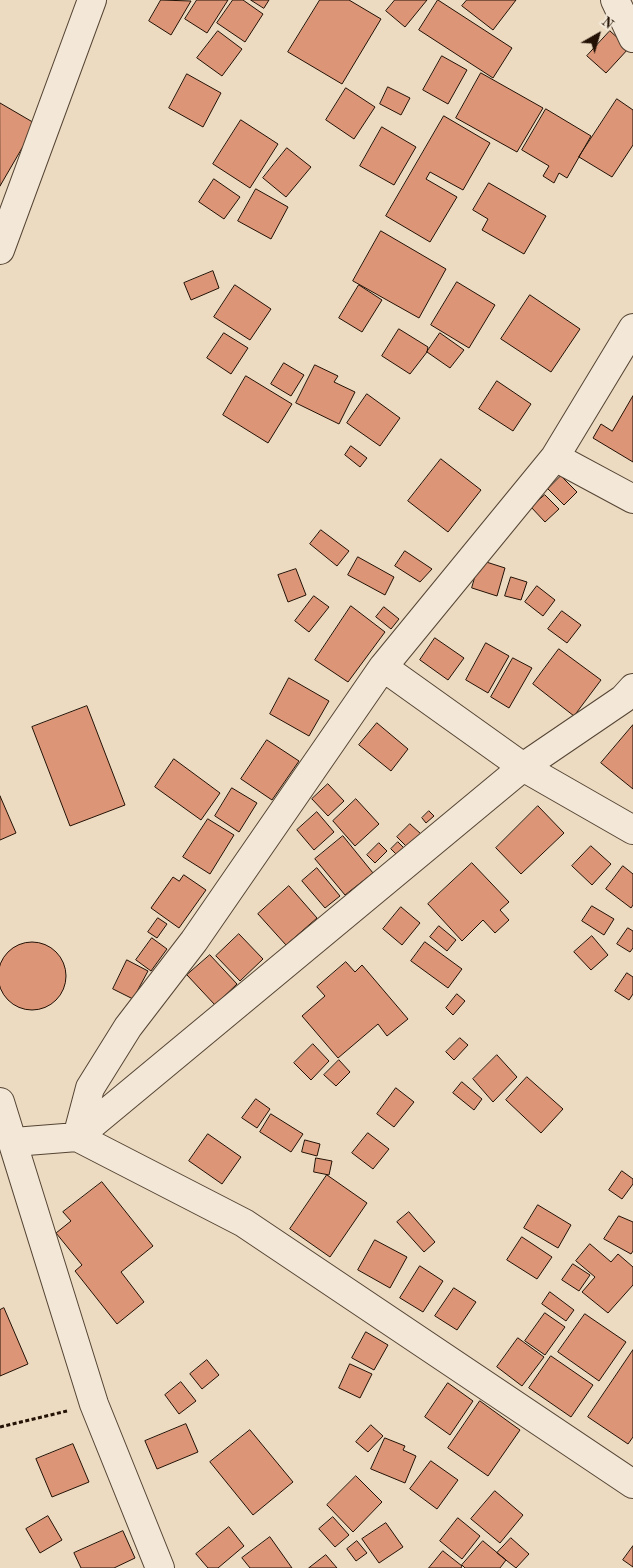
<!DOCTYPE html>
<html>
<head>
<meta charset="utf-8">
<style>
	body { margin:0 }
	#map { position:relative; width:633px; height:1568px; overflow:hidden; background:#ecdbc1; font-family:"Old Standard TT",serif }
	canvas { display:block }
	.north { position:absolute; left:573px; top:10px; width:50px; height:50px; -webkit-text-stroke:4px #f3e8d7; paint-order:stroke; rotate:38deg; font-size:14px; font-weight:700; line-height:20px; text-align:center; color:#231105 }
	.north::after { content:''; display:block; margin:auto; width:18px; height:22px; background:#231105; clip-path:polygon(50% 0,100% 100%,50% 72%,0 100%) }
</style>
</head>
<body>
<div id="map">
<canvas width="633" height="1568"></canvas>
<div class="north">N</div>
</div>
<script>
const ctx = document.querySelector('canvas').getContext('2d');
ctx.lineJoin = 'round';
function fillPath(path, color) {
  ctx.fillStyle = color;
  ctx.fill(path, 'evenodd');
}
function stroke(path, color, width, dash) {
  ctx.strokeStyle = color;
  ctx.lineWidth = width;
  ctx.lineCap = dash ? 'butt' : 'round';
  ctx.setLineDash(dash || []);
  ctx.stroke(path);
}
const building = new Path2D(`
	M161,0L191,1L171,35L149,21Z
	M197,0H228L207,33L185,19Z
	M233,0H243L263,14L245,42L217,23Z
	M251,0H269L264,8Z
	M320,0H349L381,19L342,84L288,52Z
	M395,0H427L405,27L386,11Z
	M438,0L512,48L493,78L419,30Z
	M467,0H516L493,30L462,6Z
	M218,31L242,49L222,76L197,58Z
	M610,31L629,48L606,73L587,56Z
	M442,56L467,70L448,104L423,90Z
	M481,73L543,108L517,152L456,118Z
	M187,74L221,93L203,127L169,108Z
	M388,87L410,98L401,115L380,104Z
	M346,88L375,107L354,139L326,120Z
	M617,99L633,110V145L612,177L579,157Z
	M0,103L36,124L0,186Z
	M546,109L591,136L567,178L559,173L554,183L543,176L549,166L522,150Z
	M444,116L490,143L463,190L430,172L426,179L457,197L430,242L386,216Z
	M241,120L278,144L250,188L213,164Z
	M382,127L416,147L394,185L360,166Z
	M287,148L311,167L286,197L263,178Z
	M214,179L240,197L224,219L199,202Z
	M489,183L546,216L524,254L482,230L488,219L473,210Z
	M256,189L288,207L271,239L238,221Z
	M381,231L446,269L419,318L353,281Z
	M213,271L219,288L191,300L184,283Z
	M457,282L495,305L469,348L431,325Z
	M235,285L271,309L250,340L214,317Z
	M359,285L382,300L362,332L339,318Z
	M530,295L580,329L551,372L501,339Z
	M399,329L428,347L427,352L410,374L382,356Z
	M224,333L248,348L231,374L207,358Z
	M440,333L464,350L450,368L427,352Z
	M284,363L304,375L291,396L271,384Z
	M315,365L338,376L334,382L355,392L339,424L296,403Z
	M246,376L292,404L268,443L223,415Z
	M497,381L531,404L513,431L479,409Z
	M367,394L400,418L380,446L347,423Z
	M633,396V462L593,438L601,424L612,431Z
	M351,446L367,458L360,467L345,455Z
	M441,459L481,490L448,532L408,501Z
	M561,476L577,492L564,505L548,489Z
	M545,495L559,509L545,522L531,507Z
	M321,530L349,551L337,566L310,544Z
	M405,551L432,569L420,582L395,566Z
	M358,557L394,577L385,595L348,575Z
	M480,560L505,568L497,596L472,588Z
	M296,569L306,595L288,602L278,575Z
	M511,577L527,582L521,600L505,596Z
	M537,586L555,600L543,616L525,602Z
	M314,596L329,607L309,632L295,621Z
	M351,606L385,632L348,682L315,660Z
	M384,607L399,619L391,629L376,617Z
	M562,611L581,625L567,643L548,629Z
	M435,638L464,658L448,680L420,660Z
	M486,643L509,656L488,693L466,680Z
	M559,649L601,680L574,716L533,684Z
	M513,658L532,668L509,708L491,697Z
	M289,678L329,701L309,736L270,714Z
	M87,706L125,805L70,826L32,727Z
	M377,723L408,749L391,771L359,745Z
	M633,725V789L601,763Z
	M267,740L299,761L272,800L241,779Z
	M174,759L220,793L201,820L155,787Z
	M328,784L344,801L328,816L312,799Z
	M232,788L257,803L239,832L215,816Z
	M0,796L16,833L0,840Z
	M356,799L379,824L355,846L333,821Z
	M538,806L564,833L521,874L496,848Z
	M429,811L434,816L426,823L422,818Z
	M317,812L334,832L314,850L297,830Z
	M208,819L234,835L210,874L183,857Z
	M410,824L421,834L408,848L397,837Z
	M343,836L373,873L345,895L315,859Z
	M398,842L405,849L398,856L391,849Z
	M379,843L387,851L375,863L367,855Z
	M591,846L611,864L592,885L572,866Z
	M472,863L509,902L500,910L509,920L495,933L483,920L462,941L428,904Z
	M623,866L633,874V905L631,908L606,889Z
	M317,868L340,896L325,908L302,881Z
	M184,875L206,890L179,928L151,908L173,877L179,881Z
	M289,886L317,918L286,945L258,914Z
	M592,906L614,919L604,935L582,921Z
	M401,907L420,923L402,945L383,929Z
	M158,918L167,924L157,938L148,932Z
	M439,926L456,940L447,951L430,937Z
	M628,928L633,931V948L630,952L617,944Z
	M239,934L263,959L240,981L216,956Z
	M592,936L608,955L591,970L574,952Z
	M152,938L167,949L151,971L136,960Z
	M425,942L462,969L448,988L411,961Z
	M-2 976a34 34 0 1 1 68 0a34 34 0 1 1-68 0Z
	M210,955L237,984L215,1005L187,975Z
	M127,960L148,971L133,999L113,989Z
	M346,962L355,972L362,965L408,1019L387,1036L378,1024L338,1058L302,1016L325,996L317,987Z
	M627,973L633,977V994L629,1000L615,991Z
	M457,994L465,1001L453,1015L446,1008Z
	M460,1038L468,1045L454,1060L446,1052Z
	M313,1044L329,1061L311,1080L294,1063Z
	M497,1055L517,1077L493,1102L473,1079Z
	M339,1060L350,1072L336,1086L324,1075Z
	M527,1077L563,1109L541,1133L506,1100Z
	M462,1082L482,1099L474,1110L453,1093Z
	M396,1088L414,1102L394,1127L377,1114Z
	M256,1099L270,1109L257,1128L242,1118Z
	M271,1114L303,1134L291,1152L260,1132Z
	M368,1133L389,1149L373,1169L352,1153Z
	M208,1134L241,1157L222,1184L189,1161Z
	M305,1140L320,1144L317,1156L302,1152Z
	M316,1158L332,1161L329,1175L314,1172Z
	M622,1171L633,1179V1184L622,1199L609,1190Z
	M327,1175L367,1203L330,1257L290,1229Z
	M102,1182L153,1246L121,1272L144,1302L117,1324L75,1271L82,1265L56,1233L71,1221L63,1212Z
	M538,1205L571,1225L558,1248L524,1228Z
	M409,1212L435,1242L424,1252L397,1222Z
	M619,1216L633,1222V1251L631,1254L604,1239Z
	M522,1237L552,1257L537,1279L507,1260Z
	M375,1240L407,1257L390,1288L358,1270Z
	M590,1244L611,1262L618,1254L633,1267V1285L608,1313L582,1292L595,1277L576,1261Z
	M573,1264L590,1275L579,1291L562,1280Z
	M420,1266L443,1281L423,1312L400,1298Z
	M454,1288L476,1302L457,1330L435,1316Z
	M550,1292L574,1310L566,1321L542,1304Z
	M4,1308L28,1364L0,1376V1310Z
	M545,1313L565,1327L545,1355L525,1341Z
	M585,1314L626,1342L599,1381L558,1352Z
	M366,1332L388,1345L374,1370L352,1358Z
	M518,1338L544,1357L522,1386L497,1367Z
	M633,1350V1437L628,1444L588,1417Z
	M551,1356L593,1385L571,1417L529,1388Z
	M207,1360L219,1375L202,1389L190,1374Z
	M350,1364L372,1374L360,1398L339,1388Z
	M181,1382L196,1401L179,1414L165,1395Z
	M448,1383L473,1401L450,1435L425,1417Z
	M480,1401L520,1430L488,1476L448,1448Z
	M186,1424L198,1452L157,1469L145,1441Z
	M371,1425L383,1436L368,1452L356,1442Z
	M250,1430L293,1482L253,1515L210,1462Z
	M385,1438L405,1446L403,1450L416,1456L405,1483L371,1469Z
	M73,1444L89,1482L52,1497L36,1459Z
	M431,1461L458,1480L437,1509L410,1489Z
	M356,1476L382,1502L353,1532L327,1505Z
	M495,1491L523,1515L500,1543L471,1519Z
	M48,1516L62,1540L40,1553L26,1529Z
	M333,1517L349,1535L335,1547L319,1529Z
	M458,1518L480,1536L462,1559L440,1541Z
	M386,1523L403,1547L379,1563L362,1539Z
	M229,1527L244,1546L218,1568H208L196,1554Z
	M123,1531L135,1558L114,1568H81L74,1553Z
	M270,1537L292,1568H250L242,1558Z
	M511,1538L529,1554L516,1568L497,1553Z
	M357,1541L367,1553L356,1561L347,1549Z
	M483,1541L506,1560L500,1568H465L462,1565Z
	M633,1546V1567L623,1560Z
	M443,1551L462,1566L461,1568H429Z
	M326,1555L337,1568H309Z`);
const path = new Path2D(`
	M0,1427L67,1411`);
const minor = new Path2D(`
	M615,0L633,38
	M0,250L92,0
	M555,457L633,499
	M383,667L523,767L633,830
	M0,1102L94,1404L160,1568
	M77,1137L90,1088L128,1027L194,941L383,667L555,457L633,328
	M77,1137L523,767L623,699L633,688
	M14,1142L77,1137L244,1223L633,1484`);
fillPath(building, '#dc9576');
stroke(building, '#231105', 1);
stroke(minor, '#554434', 30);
stroke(path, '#231105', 3, [4, 2.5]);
stroke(minor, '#f3e8d7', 28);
</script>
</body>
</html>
